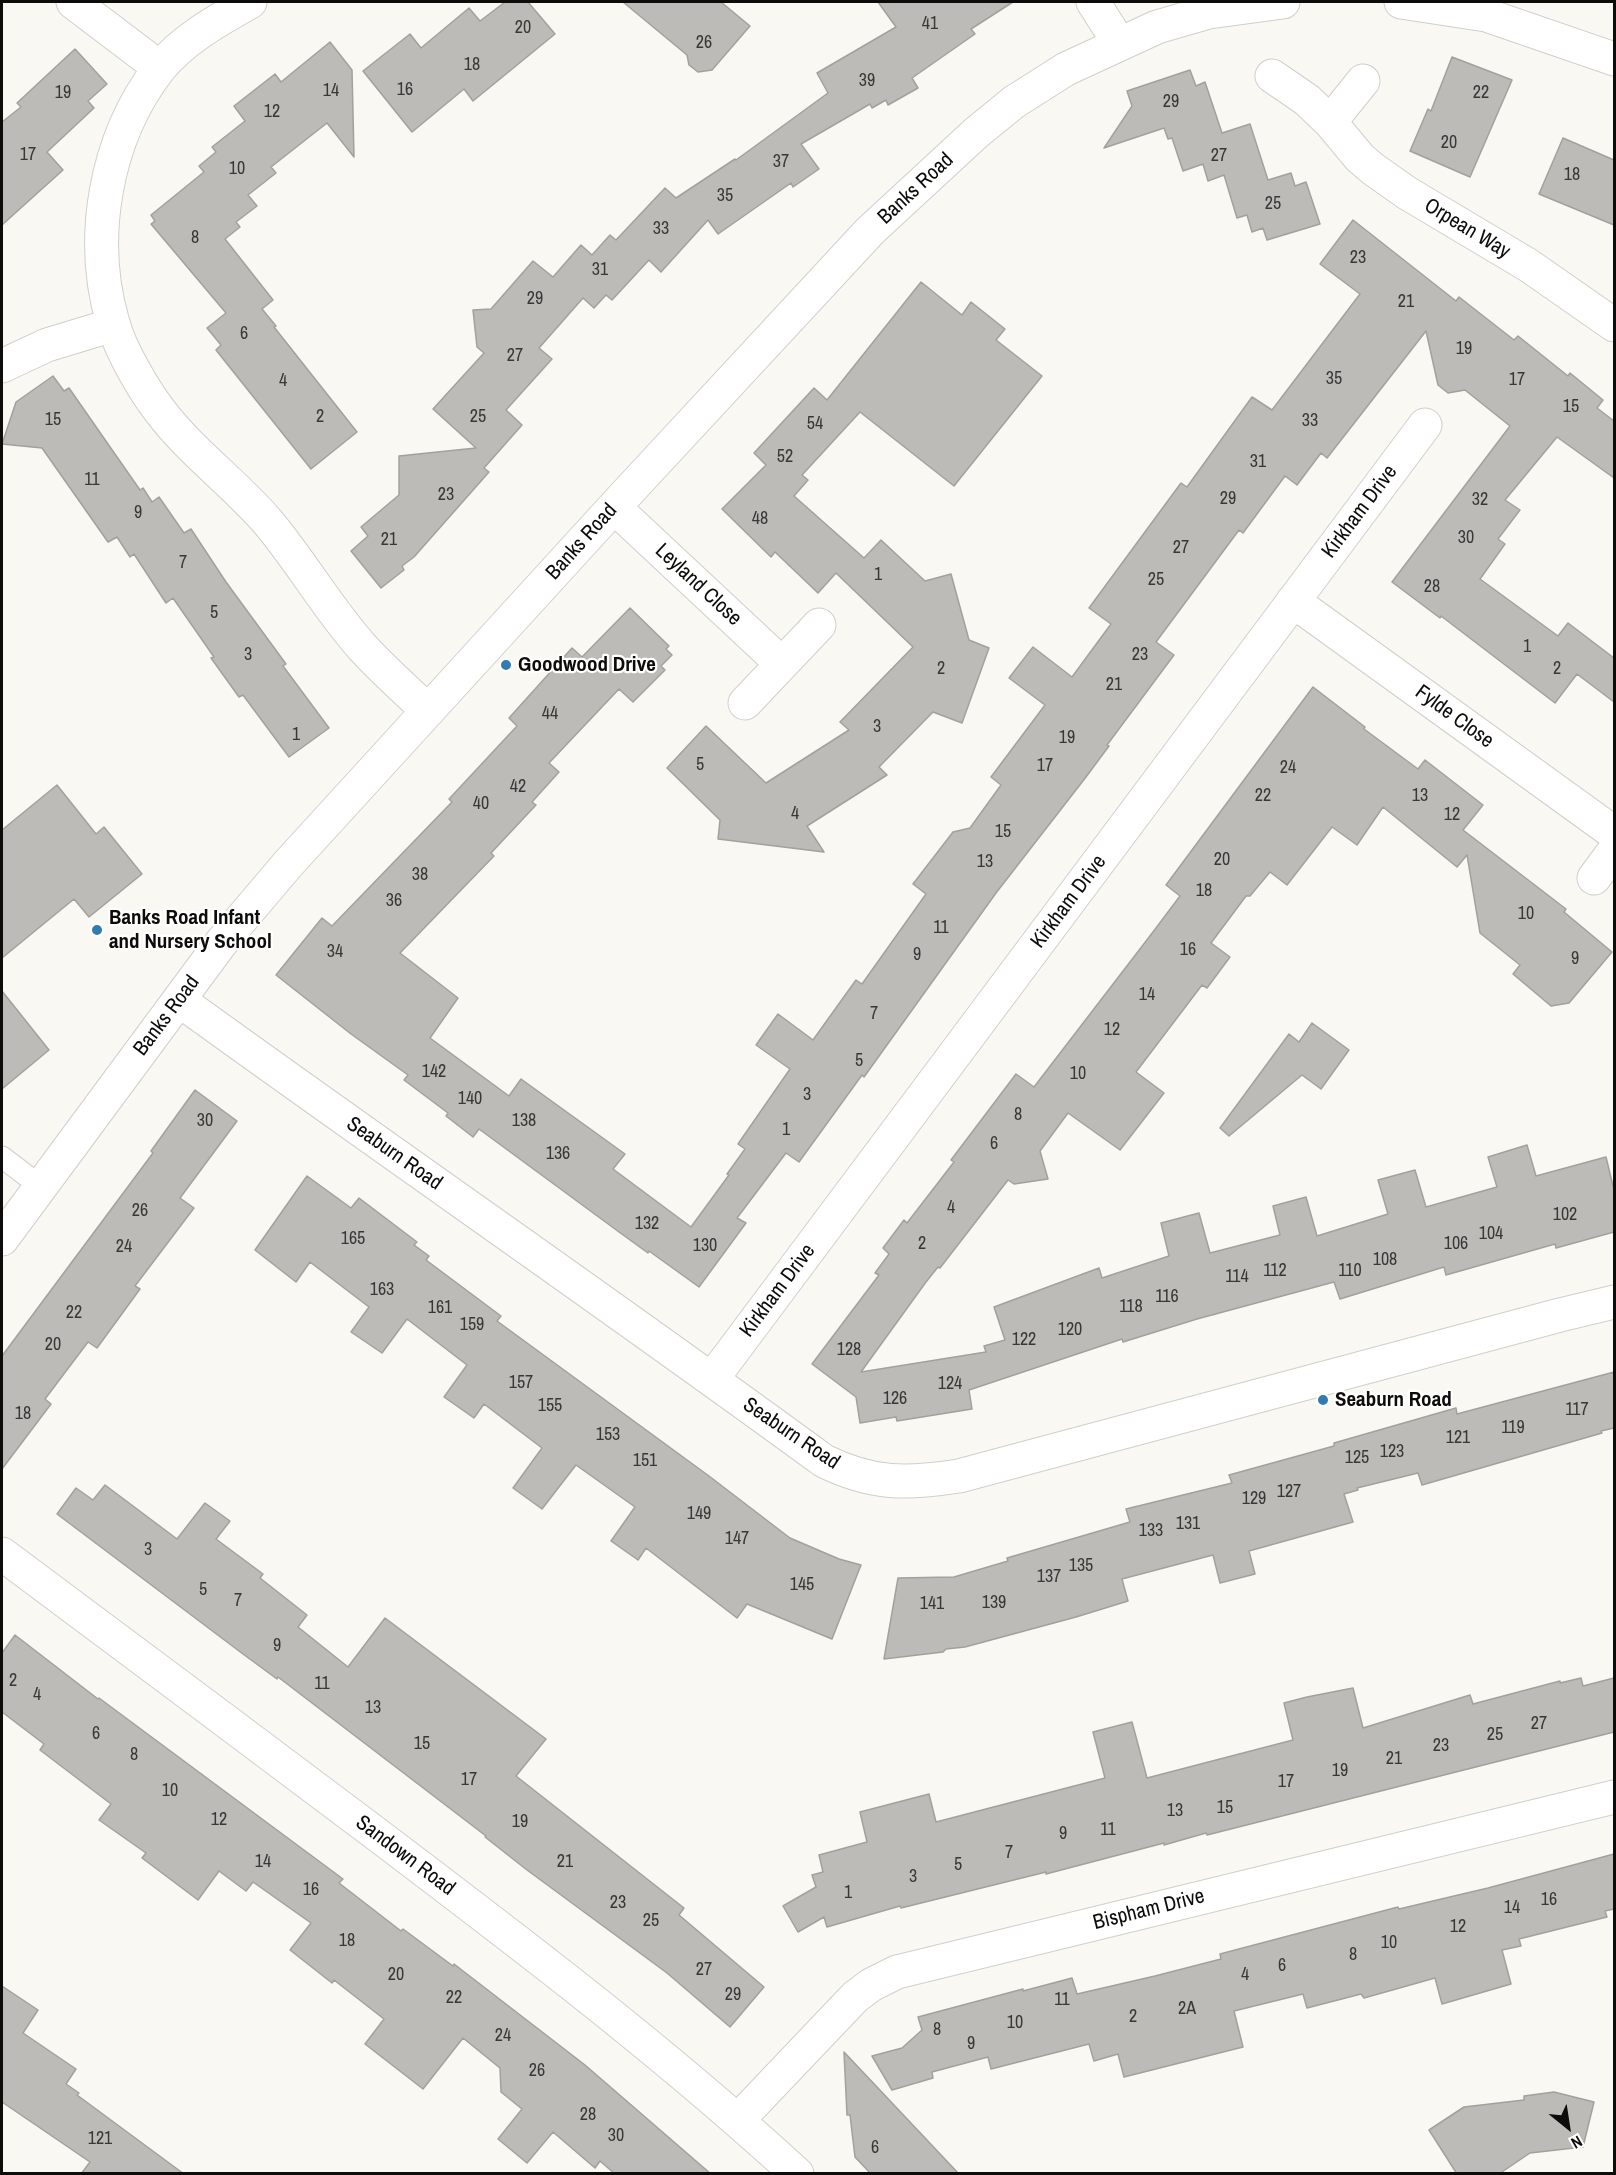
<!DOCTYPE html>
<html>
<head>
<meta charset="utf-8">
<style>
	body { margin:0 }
	#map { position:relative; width:1616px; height:2175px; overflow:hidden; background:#f9f8f3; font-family:"Archivo Narrow",sans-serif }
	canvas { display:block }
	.frame { position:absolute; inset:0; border:3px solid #0d0c0b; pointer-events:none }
	.north { position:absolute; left:1538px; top:2097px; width:60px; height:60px; -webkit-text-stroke:4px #fff; paint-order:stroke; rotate:150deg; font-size:16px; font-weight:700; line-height:24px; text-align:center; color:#0d0c0b }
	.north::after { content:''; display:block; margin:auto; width:21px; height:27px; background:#0d0c0b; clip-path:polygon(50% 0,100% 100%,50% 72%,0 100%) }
</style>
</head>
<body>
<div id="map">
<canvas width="1616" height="2175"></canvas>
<div class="frame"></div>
<div class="north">N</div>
</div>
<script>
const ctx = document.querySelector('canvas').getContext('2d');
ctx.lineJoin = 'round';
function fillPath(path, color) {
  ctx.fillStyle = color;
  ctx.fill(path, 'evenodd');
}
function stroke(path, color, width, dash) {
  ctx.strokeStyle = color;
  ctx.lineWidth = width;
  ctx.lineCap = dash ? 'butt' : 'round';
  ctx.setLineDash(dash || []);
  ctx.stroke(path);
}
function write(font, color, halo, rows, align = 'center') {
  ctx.font = font + ' "Archivo Narrow",sans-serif';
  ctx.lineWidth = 4.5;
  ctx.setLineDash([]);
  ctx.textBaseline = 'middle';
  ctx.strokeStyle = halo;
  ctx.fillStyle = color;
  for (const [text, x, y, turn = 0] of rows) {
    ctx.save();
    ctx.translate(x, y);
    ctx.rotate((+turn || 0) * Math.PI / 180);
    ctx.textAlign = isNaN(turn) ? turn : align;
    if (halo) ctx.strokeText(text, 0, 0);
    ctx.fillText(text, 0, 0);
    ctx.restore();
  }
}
const building = new Path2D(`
	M505,2H528L555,34L473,101L464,89L412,132L363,71L410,34L421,48L469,8L480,21Z
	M623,2H721L750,26L712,70L698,72L689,65L687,55Z
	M878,2H1013L971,29L975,34L912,78L918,88L888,105L886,100L872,108L870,104L801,144L819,169L793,187L791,183L718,234L708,220L661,272L649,260L612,300L606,295L594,308L583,298L539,348L552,359L506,410L522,425L484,468L489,472L414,557L402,566L404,570L381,588L351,551L368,536L361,527L399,495V456L476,448L433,409L484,353L477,347L473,310L491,309L533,261L553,277L581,245L592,255L610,235L616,240L665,188L676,198L735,159L736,160L828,93L817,73L896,27Z
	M330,42L352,70L354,157L327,123L271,167L276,173L248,195L257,206L236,222L240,227L225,239L273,300L262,309L276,326L274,327L357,432L311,469L216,350L221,345L207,328L226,313L151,224L155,221L151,215L204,172L199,166L216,152L212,147L245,121L234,106L275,74L281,82Z
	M75,49L107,84L88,101L94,108L47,152L63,170L2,225V122L21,107L17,103Z
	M1452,57L1512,80L1470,177L1410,151L1428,109L1431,111Z
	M1190,70L1196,86L1205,82L1222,133L1250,124L1268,180L1291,173L1295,186L1306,182L1320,224L1267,240L1263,228L1252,232L1247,215L1237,218L1224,175L1208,181L1203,164L1183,171L1172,138L1168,139L1164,128L1104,148L1132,106L1127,91Z
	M1563,138L1614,160V225L1539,194Z
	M1353,220L1456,301L1459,297L1514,340L1518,336L1568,376L1570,373L1603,400L1597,408L1614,421V478L1557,437L1505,500L1520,510L1498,539L1505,544L1480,579L1558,636L1568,623L1614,658V702L1577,674L1555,703L1441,616L1440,618L1392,582L1510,426L1465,390L1448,393L1438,385L1426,331L1327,458L1321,453L1297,485L1285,476L1243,533L1239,530L1156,642L1174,655L1107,745L1109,746L1086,777L996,893L864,1077L862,1075L799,1162L786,1153L737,1218L746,1223L699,1287L649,1251L648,1253L619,1232L479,1129L473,1137L446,1116L448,1113L404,1080L408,1075L351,1034L276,975L322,918L332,926L452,802L449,799L517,726L509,718L572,648L582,657L630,608L669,646L666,649L672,655L661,666L665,670L633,702L619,689L549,763L559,772L532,802L536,805L491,853L494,856L400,953L458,998L430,1038L509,1096L521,1079L625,1154L613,1169L691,1227L729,1175L727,1174L745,1149L738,1144L790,1069L756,1045L778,1014L813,1040L856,980L862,984L926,894L913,884L953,832L970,828L1001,785L991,777L1045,705L1009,678L1033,647L1072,677L1111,624L1089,608L1181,483L1187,487L1252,397L1272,410L1360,294L1320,264Z
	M921,282L962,315L971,302L1005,329L996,340L1042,376L954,486L860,412L802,475L808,480L794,496L864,558L881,540L925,581L951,574L969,640L989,648L962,723L933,712L879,767L887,775L807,826L824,852L718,839L720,820L667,768L706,726L766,783L849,730L840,722L913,647L836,573L818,593L775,552L771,557L722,509L766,465L754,453L814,388L827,400Z
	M53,376L64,391L69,388L140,490L143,488L152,502L159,497L184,533L191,529L226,582L286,664L283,666L329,728L289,757L243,695L239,697L211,658L214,657L173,598L166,603L134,554L130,557L117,537L108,542L42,448L2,444L16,402Z
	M1313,687L1365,727L1364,729L1418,769L1425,760L1483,805L1463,830L1566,909L1564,912L1612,952L1569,1003L1551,1006L1513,974L1520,965L1480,933L1467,855L1457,867L1383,807L1357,845L1332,827L1287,885L1270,872L1250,896H1246L1211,943L1230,957L1207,988L1202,985L1136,1072L1164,1093L1120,1150L1068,1113L1040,1151L1048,1179L1014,1184L1008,1180L940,1268L938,1267L926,1282L861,1372L986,1352L984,1346L1005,1340L994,1307L1099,1268L1102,1278L1169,1256L1161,1223L1199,1213L1210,1253L1280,1235L1273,1206L1306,1197L1317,1236L1388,1214L1378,1180L1415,1170L1426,1207L1497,1187L1488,1157L1527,1145L1536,1176L1606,1157L1614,1190V1232L1556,1248L1555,1244L1446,1275L1444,1267L1340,1299L1334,1282L1197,1319L1123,1342L1122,1339L969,1390L972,1409L897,1421L896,1417L860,1423L856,1397L812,1364L879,1275L875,1273L889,1254L883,1248L904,1220L907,1223L954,1162L951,1160L1016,1074L1034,1087L1153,932L1180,896L1166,885Z
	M57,785L96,834L104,827L142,874L89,917L74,899L2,958V830Z
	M2,991L49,1050L2,1089Z
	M1312,1023L1349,1050L1321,1089L1302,1075L1229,1136L1220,1128L1289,1034L1299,1042Z
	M195,1090L237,1121L180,1198L194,1208L135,1286L140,1289L97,1348L88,1342L45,1399L51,1404L2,1469V1356L153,1153L151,1151Z
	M307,1176L351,1208L359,1198L417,1242L414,1245L429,1256L426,1260L501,1316L497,1321L709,1476L790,1538L839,1559L861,1565L832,1639L747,1604L737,1618L646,1548L638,1560L611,1541L635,1507L576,1465L542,1509L513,1488L542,1448L484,1404L474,1418L444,1397L467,1365L407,1319L382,1353L351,1332L369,1307L310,1262L296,1282L255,1250Z
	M1614,1372V1428L1601,1431L1602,1433L1422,1485L1418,1473L1357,1488L1358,1490L1344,1494L1353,1522L1249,1551L1255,1574L1220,1583L1213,1555L1122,1579L1128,1601L1076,1617L965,1647L946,1649L943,1652L884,1659L898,1578L954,1577L1008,1561L1007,1558L1130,1522L1126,1509L1232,1483L1229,1475L1334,1446V1443L1456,1408L1457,1414Z
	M105,1485L177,1539L205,1503L230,1521L216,1539L263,1574L260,1578L307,1615L298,1627L348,1667L385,1618L546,1739L516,1776L684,1908L679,1915L764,1987L730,2027L667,1973L527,1870L485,1837L486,1836L278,1677L277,1679L243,1654L57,1514L76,1488L93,1500Z
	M15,1635L98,1699L99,1698L343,1879L339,1883L401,1931L403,1929L453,1966L454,1964L585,2065L711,2174H615L600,2161L595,2168L553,2132L527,2163L498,2139L522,2109L501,2092L500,2068L463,2038L423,2089L365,2044L384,2019L334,1980L332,1983L290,1950L311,1923L253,1882L246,1891L219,1871L198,1900L142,1858L146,1853L99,1820L111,1804L40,1750L44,1744L2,1712V1653Z
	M1581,1678L1583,1686L1614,1678V1732L1207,1835L1206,1833L1164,1845V1843L1046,1874V1872L901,1908L900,1906L827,1927L824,1917L798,1932L783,1906L816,1887L812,1875L823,1872L819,1855L867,1842L860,1812L929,1794L936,1822L1105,1778L1093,1732L1132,1722L1147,1778L1293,1740L1284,1703L1307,1697L1353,1688L1363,1728L1470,1695L1473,1704L1560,1681V1683Z
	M1614,1854V1909L1605,1911L1607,1917L1519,1939L1521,1946L1502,1950L1511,1984L1442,2004L1435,1978L1364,1998L1361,1994L1307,2008L1303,1994L1234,2011L1243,2047L1124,2077L1118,2054L1094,2061L1089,2044L991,2069L988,2057L932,2072L933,2078L892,2090L872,2056L902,2048L922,2030L918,2017L1023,1989V1991L1072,1978L1077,1994L1155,1976L1221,1959L1220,1954L1398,1907L1399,1909L1488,1888Z
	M2,1986L38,2010L23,2033L76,2069L66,2084L79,2093L77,2095L184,2174H81L90,2162L2,2102Z
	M844,2052L959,2174H871L855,2157L850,2115H847Z
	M1554,2092L1594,2102L1583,2147L1530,2153L1499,2174H1457L1429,2130L1464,2107L1524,2100V2096Z`);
const service = new Path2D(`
	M2,1157L40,1186`);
const minor = new Path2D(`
	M73,2L160,68
	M250,2C218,20 182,40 159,69C105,139 88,239 113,323C120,349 143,389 160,411C191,452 233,482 267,521C301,561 327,608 363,648C383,670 406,690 428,711
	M1093,2L1119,43
	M1401,2L1486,15L1614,59
	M1272,76L1307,100L1330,122L1360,158L1373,169L1407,193L1528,265L1614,325
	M1330,122L1363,81
	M2,366L47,345L113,325
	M614,507L782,664
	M1293,601L1614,833
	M745,703L819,625
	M1594,878L1614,851
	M179,1000C393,1155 611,1305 824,1461C873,1485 907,1484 959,1476L1560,1315L1614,1302
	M2,1239L221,943L288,864L614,507L870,231L976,133L1014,102L1066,69L1157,27L1209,12L1283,2
	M712,1379L1425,425
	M2,1554C126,1646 251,1740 375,1833C519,1942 663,2051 797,2174
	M738,2120L855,1997L871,1985L897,1972L1614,1797`);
const markers = [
	[506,665,6,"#337baf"],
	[97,930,6,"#337baf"],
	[1323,1400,6,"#337baf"]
];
const numberNames = [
	["41",930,24],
	["20",523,28],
	["26",704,43],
	["18",472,65],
	["39",867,81],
	["16",405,90],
	["14",331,91],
	["19",63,93],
	["22",1481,93],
	["29",1171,102],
	["12",272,112],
	["20",1449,143],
	["17",28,155],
	["27",1219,156],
	["37",781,162],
	["10",237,169],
	["18",1572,175],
	["35",725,196],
	["25",1273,204],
	["33",661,229],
	["8",195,238],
	["23",1358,258],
	["31",600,270],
	["29",535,299],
	["21",1406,302],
	["6",244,334],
	["19",1464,349],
	["27",515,356],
	["35",1334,379],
	["17",1517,380],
	["4",283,381],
	["15",1571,407],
	["2",320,417],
	["25",478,417],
	["15",53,420],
	["33",1310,421],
	["54",815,424],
	["52",785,457],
	["31",1258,462],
	["11",92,480],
	["23",446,495],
	["29",1228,499],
	["32",1480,500],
	["9",138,513],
	["48",760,519],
	["30",1466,538],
	["21",389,540],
	["27",1181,548],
	["7",183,563],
	["1",878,575],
	["25",1156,580],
	["28",1432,587],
	["5",214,613],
	["1",1527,647],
	["3",248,655],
	["23",1140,655],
	["2",941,669],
	["2",1557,669],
	["21",1114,685],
	["44",550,714],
	["3",877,727],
	["1",296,735],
	["19",1067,738],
	["5",700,765],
	["17",1045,766],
	["24",1288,768],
	["42",518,787],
	["22",1263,796],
	["13",1420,796],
	["40",481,804],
	["4",795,814],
	["12",1452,815],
	["15",1003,832],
	["20",1222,860],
	["13",985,862],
	["38",420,875],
	["18",1204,891],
	["36",394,901],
	["10",1526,914],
	["11",941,928],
	["16",1188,950],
	["34",335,952],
	["9",917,955],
	["9",1575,959],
	["14",1147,995],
	["7",874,1014],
	["12",1112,1030],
	["5",859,1061],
	["142",434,1072],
	["10",1078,1074],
	["3",807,1095],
	["140",470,1099],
	["8",1018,1115],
	["30",205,1121],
	["138",524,1121],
	["1",786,1130],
	["6",994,1144],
	["136",558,1154],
	["4",951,1208],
	["26",140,1211],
	["102",1565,1215],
	["132",647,1224],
	["104",1491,1234],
	["165",353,1239],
	["2",922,1244],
	["106",1456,1244],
	["130",705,1246],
	["24",124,1247],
	["108",1385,1260],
	["112",1275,1271],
	["110",1350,1271],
	["114",1237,1277],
	["163",382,1290],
	["116",1167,1297],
	["118",1131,1307],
	["161",440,1308],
	["22",74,1313],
	["159",472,1325],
	["120",1070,1330],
	["122",1024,1340],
	["20",53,1345],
	["128",849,1350],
	["157",521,1383],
	["124",950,1384],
	["126",895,1399],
	["155",550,1406],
	["117",1577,1410],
	["18",23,1414],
	["119",1513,1428],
	["153",608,1435],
	["121",1458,1438],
	["123",1392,1452],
	["125",1357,1458],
	["151",645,1461],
	["127",1289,1492],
	["129",1254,1499],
	["149",699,1514],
	["131",1188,1524],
	["133",1151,1531],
	["147",737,1539],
	["3",148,1550],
	["135",1081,1566],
	["137",1049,1577],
	["145",802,1585],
	["5",203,1590],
	["7",238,1601],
	["139",994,1603],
	["141",932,1604],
	["9",277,1646],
	["2",13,1681],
	["11",322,1684],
	["4",37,1695],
	["13",373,1708],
	["27",1539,1724],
	["6",96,1734],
	["25",1495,1735],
	["15",422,1744],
	["23",1441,1746],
	["8",134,1755],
	["21",1394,1759],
	["19",1340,1771],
	["17",469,1780],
	["17",1286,1782],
	["10",170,1791],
	["15",1225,1808],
	["13",1175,1811],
	["12",219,1820],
	["19",520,1822],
	["11",1108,1830],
	["9",1063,1834],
	["7",1009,1853],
	["14",263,1862],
	["21",565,1862],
	["5",958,1865],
	["3",913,1877],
	["16",311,1890],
	["1",848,1893],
	["16",1549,1900],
	["23",618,1903],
	["14",1512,1908],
	["25",651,1921],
	["12",1458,1927],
	["18",347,1941],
	["10",1389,1943],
	["8",1353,1955],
	["6",1282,1966],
	["27",704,1970],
	["20",396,1975],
	["4",1245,1975],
	["29",733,1995],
	["22",454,1998],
	["11",1062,2000],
	["2A",1187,2009],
	["2",1133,2017],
	["10",1015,2023],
	["8",937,2030],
	["24",503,2036],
	["9",971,2044],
	["26",537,2071],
	["28",588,2115],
	["30",616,2136],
	["121",100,2139],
	["6",875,2148]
];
const streetNames = [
	["Banks Road",916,189,-43],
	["Orpean Way",1467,229,31],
	["Kirkham Drive",1360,512,-53],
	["Banks Road",582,542,-48],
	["Leyland Close",698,585,43],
	["Fylde Close",1454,717,36],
	["Kirkham Drive",1069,902,-53],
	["Banks Road",167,1016,-53],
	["Seaburn Road",394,1154,35],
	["Kirkham Drive",778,1291,-53],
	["Seaburn Road",791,1434,34],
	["Sandown Road",405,1856,37],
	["Bispham Drive",1149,1910,-14]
];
const poiNames = [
	["Goodwood Drive",518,665],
	["Banks Road Infant",109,918],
	["and Nursery School",109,942],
	["Seaburn Road",1335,1400]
];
fillPath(building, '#bcbbb7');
stroke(building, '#a2a19d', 1.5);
stroke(service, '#d1cfcb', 23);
stroke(minor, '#d1cfcb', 35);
stroke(service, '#fff', 21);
stroke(minor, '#fff', 33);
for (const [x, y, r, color] of markers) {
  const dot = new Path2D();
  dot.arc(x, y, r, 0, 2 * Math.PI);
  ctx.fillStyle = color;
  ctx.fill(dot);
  stroke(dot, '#fff', 2);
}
write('18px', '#393836', null, numberNames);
write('21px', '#0d0c0b', '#fff', streetNames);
write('bold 21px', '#0d0c0b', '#fff', poiNames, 'left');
</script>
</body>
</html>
